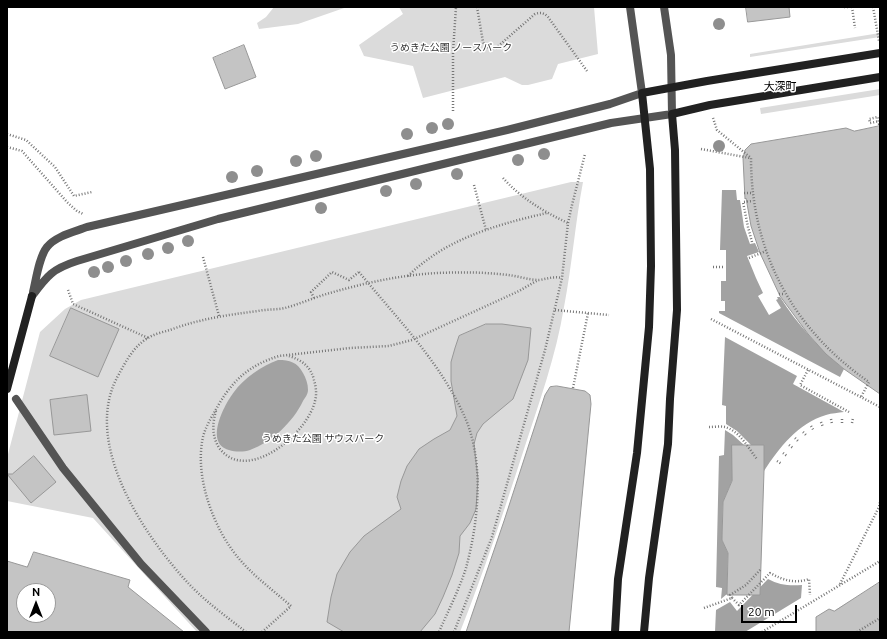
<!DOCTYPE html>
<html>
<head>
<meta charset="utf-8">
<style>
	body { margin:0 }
	#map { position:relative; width:887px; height:639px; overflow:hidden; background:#fff; font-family:Ubuntu,sans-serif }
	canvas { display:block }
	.frame { position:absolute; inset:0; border:8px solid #000; pointer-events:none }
	.north { position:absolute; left:16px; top:583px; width:40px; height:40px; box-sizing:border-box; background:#fff; border:1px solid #999; border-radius:50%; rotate:0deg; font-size:11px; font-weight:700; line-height:16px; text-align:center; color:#000 }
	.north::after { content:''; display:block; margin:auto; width:14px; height:18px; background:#000; clip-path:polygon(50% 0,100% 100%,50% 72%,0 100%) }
	.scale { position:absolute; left:741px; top:605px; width:56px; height:18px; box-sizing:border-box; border:2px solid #000; border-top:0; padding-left:5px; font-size:12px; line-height:14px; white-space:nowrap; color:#000; -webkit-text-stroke:3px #fff; paint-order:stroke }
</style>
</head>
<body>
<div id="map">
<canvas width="887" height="639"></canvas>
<div class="frame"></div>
<div class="north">N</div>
<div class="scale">20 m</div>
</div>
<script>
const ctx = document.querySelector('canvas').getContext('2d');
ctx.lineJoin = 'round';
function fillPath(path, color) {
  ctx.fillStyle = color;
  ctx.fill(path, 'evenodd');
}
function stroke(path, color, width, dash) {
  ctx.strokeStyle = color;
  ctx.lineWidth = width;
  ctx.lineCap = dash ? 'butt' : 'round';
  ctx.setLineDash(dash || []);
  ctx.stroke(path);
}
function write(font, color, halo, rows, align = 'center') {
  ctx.font = font + ' Ubuntu,"Noto Sans JP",sans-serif';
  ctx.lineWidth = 3;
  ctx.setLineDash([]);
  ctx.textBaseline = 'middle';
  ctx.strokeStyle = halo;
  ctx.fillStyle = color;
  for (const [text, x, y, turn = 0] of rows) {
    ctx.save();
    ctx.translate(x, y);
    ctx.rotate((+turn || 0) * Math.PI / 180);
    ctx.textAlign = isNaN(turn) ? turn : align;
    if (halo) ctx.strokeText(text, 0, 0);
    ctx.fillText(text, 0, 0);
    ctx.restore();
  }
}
const green = new Path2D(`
	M274,7H347L298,24L259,29L257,23L266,17Z
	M399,7H594L598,54L558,64L552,79L528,85H522L505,77L423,98L413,66L364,56L359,45L403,14Z
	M880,33V37L750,57V54Z
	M880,89V95L761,114L760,108Z
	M571,182H583C575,224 572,266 564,307C556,356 539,403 524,449C504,511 484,572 460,632H197L93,518L7,501V458L40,332L65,309L81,300Z`);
const water = new Path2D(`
	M722,190H736L737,200H740L744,227L750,244L755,243L759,252L747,256L756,278L763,293L758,296L769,315L781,308L776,300L778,299L777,297H780C797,324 819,348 844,369L840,377L719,313V311H725V301H721V281H726V250H720Z
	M725,337L797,376L793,384L844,412C838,413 832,413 826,415C798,423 779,448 764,471V445H751L737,431L726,424V406L722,405Z
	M278,360C290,360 297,362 303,373C306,378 308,384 308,390C308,394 305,398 303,401C293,422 272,442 250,450C244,452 235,452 229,450C204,443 224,405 234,392C244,378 262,366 278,360Z
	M725,430L733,435L744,445L732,446V481L723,502L722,540L728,553L727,594L721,599L722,588L716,587L719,456L724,455Z
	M768,579C779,585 789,586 802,585L801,598L745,632H715L716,610L730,602L737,611Z`);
const building = new Path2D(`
	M746,7H789L790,17L748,22Z
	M244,45L256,77L225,89L213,58Z
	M880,126V394L844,369L826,354L808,334L780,296L760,253L751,226L746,198L745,199L743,158L745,150L751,144L846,128L854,131Z
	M71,308L119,329L98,377L50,356Z
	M486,324H502L531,328L528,360L513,399L483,424L477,433L474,444L478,479L476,509L470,523L460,536L459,553L452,575L443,597L435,614L420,632H344L327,622L331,597L337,574L350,552L364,536L401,509L397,497L401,481L407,466L419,449L434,439L450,430L457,416L451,381V362L455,348L459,336Z
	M557,386L585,391L590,395L591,404L569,632H466L504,521L545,395L550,387Z
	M87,395L91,431L54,435L50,400Z
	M732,445H764V471L760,595H727L728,553L722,540L723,502L732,481Z
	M34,456L56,482L31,503L7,474H12Z
	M34,552L130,580L128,587L184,632H7V561L27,567ZM24,591H48V615H24Z
	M880,582V632H816V617L829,609L834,611Z`);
const path = new Path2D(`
	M477,7L483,42C486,48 489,49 496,48L535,14C541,12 544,13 548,17L587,71
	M844,7H848
	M852,7L855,28
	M873,7L879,41
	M453,111V52L456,7
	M713,118L717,130L751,158C751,251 792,329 869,382L861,397
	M880,121L870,123L869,119L878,117L879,124H880
	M7,134L26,140L55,167L74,196L92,192
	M7,147L22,151L67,202L77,211L83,214
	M701,149L750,158
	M503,178C521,198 544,212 568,223
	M474,185L486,230
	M744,193H752
	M752,242L748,227L743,202L753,201
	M203,257L219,316
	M749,258L766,251
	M713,267H725
	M408,276C414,270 420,265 427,260C460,235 507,222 547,213
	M68,290L73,304L148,338
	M779,294H785
	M314,298L311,292L332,272L349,280L359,272
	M555,310L609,315
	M711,319L880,407
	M808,370L800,385L849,412
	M573,388L588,313
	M216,411C212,424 212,438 220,449C248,484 308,433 315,401C317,394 316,387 314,380C311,367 302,360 289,356
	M831,419L832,424
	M821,422L823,427
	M842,423V418
	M852,423L853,418
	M811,426L814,431
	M709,427C714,427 720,426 725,427C740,431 748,448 757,459
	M803,432L807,436
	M795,438L799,442
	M789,445L793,448
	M783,453L787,456
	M777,461L782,464
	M840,584L879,507L880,502
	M732,598L739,605L770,573C783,580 794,584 809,579L810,595
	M704,608L732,598L730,595L746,585L761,569
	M246,632C227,617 206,602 189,584C144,536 80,441 119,374C126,361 134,346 148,338C154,334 163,332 170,330C199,319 227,315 258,311C267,309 276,310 285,308C300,304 315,297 330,293C364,283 401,275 437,273C461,272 484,272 508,275C518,276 529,280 539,280C547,279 553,276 562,278
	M262,632L291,606C274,591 256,578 241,561C214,531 194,477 203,437C206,425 213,415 219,404C234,379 250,365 279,356L350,348L389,346L412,340L519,291L538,280
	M454,632L492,537L545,350L562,278L568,223L572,205L585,154
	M762,632L880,561
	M857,632L880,618`);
const street = new Path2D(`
	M33,292C36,280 39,257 47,247C56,236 74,232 87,227L507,130L610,104L642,93L630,7
	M32,296C47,276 52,269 77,261L218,219L611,123L672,114L671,55L664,7
	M16,399L63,468L141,564L206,632`);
const secondary = new Path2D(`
	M7,389L32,296
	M615,632L618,579L637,453L649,327L651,266L650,169L642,93L707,81L880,53
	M644,632L649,578L668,444L670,399L677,310L675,150L672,114L710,105L880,77`);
const pathBridge = new Path2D(`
	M359,272C396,317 438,360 463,413C485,459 479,520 466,568C459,590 448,611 439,632`);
const trees = [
	[719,24],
	[448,124],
	[432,128],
	[407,134],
	[719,146],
	[544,154],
	[316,156],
	[518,160],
	[296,161],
	[257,171],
	[457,174],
	[232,177],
	[416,184],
	[386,191],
	[321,208],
	[188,241],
	[168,248],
	[148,254],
	[126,261],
	[108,267],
	[94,272]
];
const parkNames = [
	["うめきた公園 ノースパーク",451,48],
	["うめきた公園 サウスパーク",323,439]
];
const neighbourhoodNames = [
	["大深町",780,86]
];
fillPath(green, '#dbdbdb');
fillPath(water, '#a2a2a2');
fillPath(building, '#c4c4c4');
stroke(building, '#989898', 1);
stroke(path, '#767676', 2.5, [1, 2]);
stroke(street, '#545454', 8);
stroke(secondary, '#212121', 8);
stroke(pathBridge, '#767676', 2.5, [1, 2]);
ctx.fillStyle = '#8e8e8e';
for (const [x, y] of trees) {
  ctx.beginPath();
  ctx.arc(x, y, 6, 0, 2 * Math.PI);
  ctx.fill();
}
write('10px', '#323232', '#fff', parkNames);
write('11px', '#000', '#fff', neighbourhoodNames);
</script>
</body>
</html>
